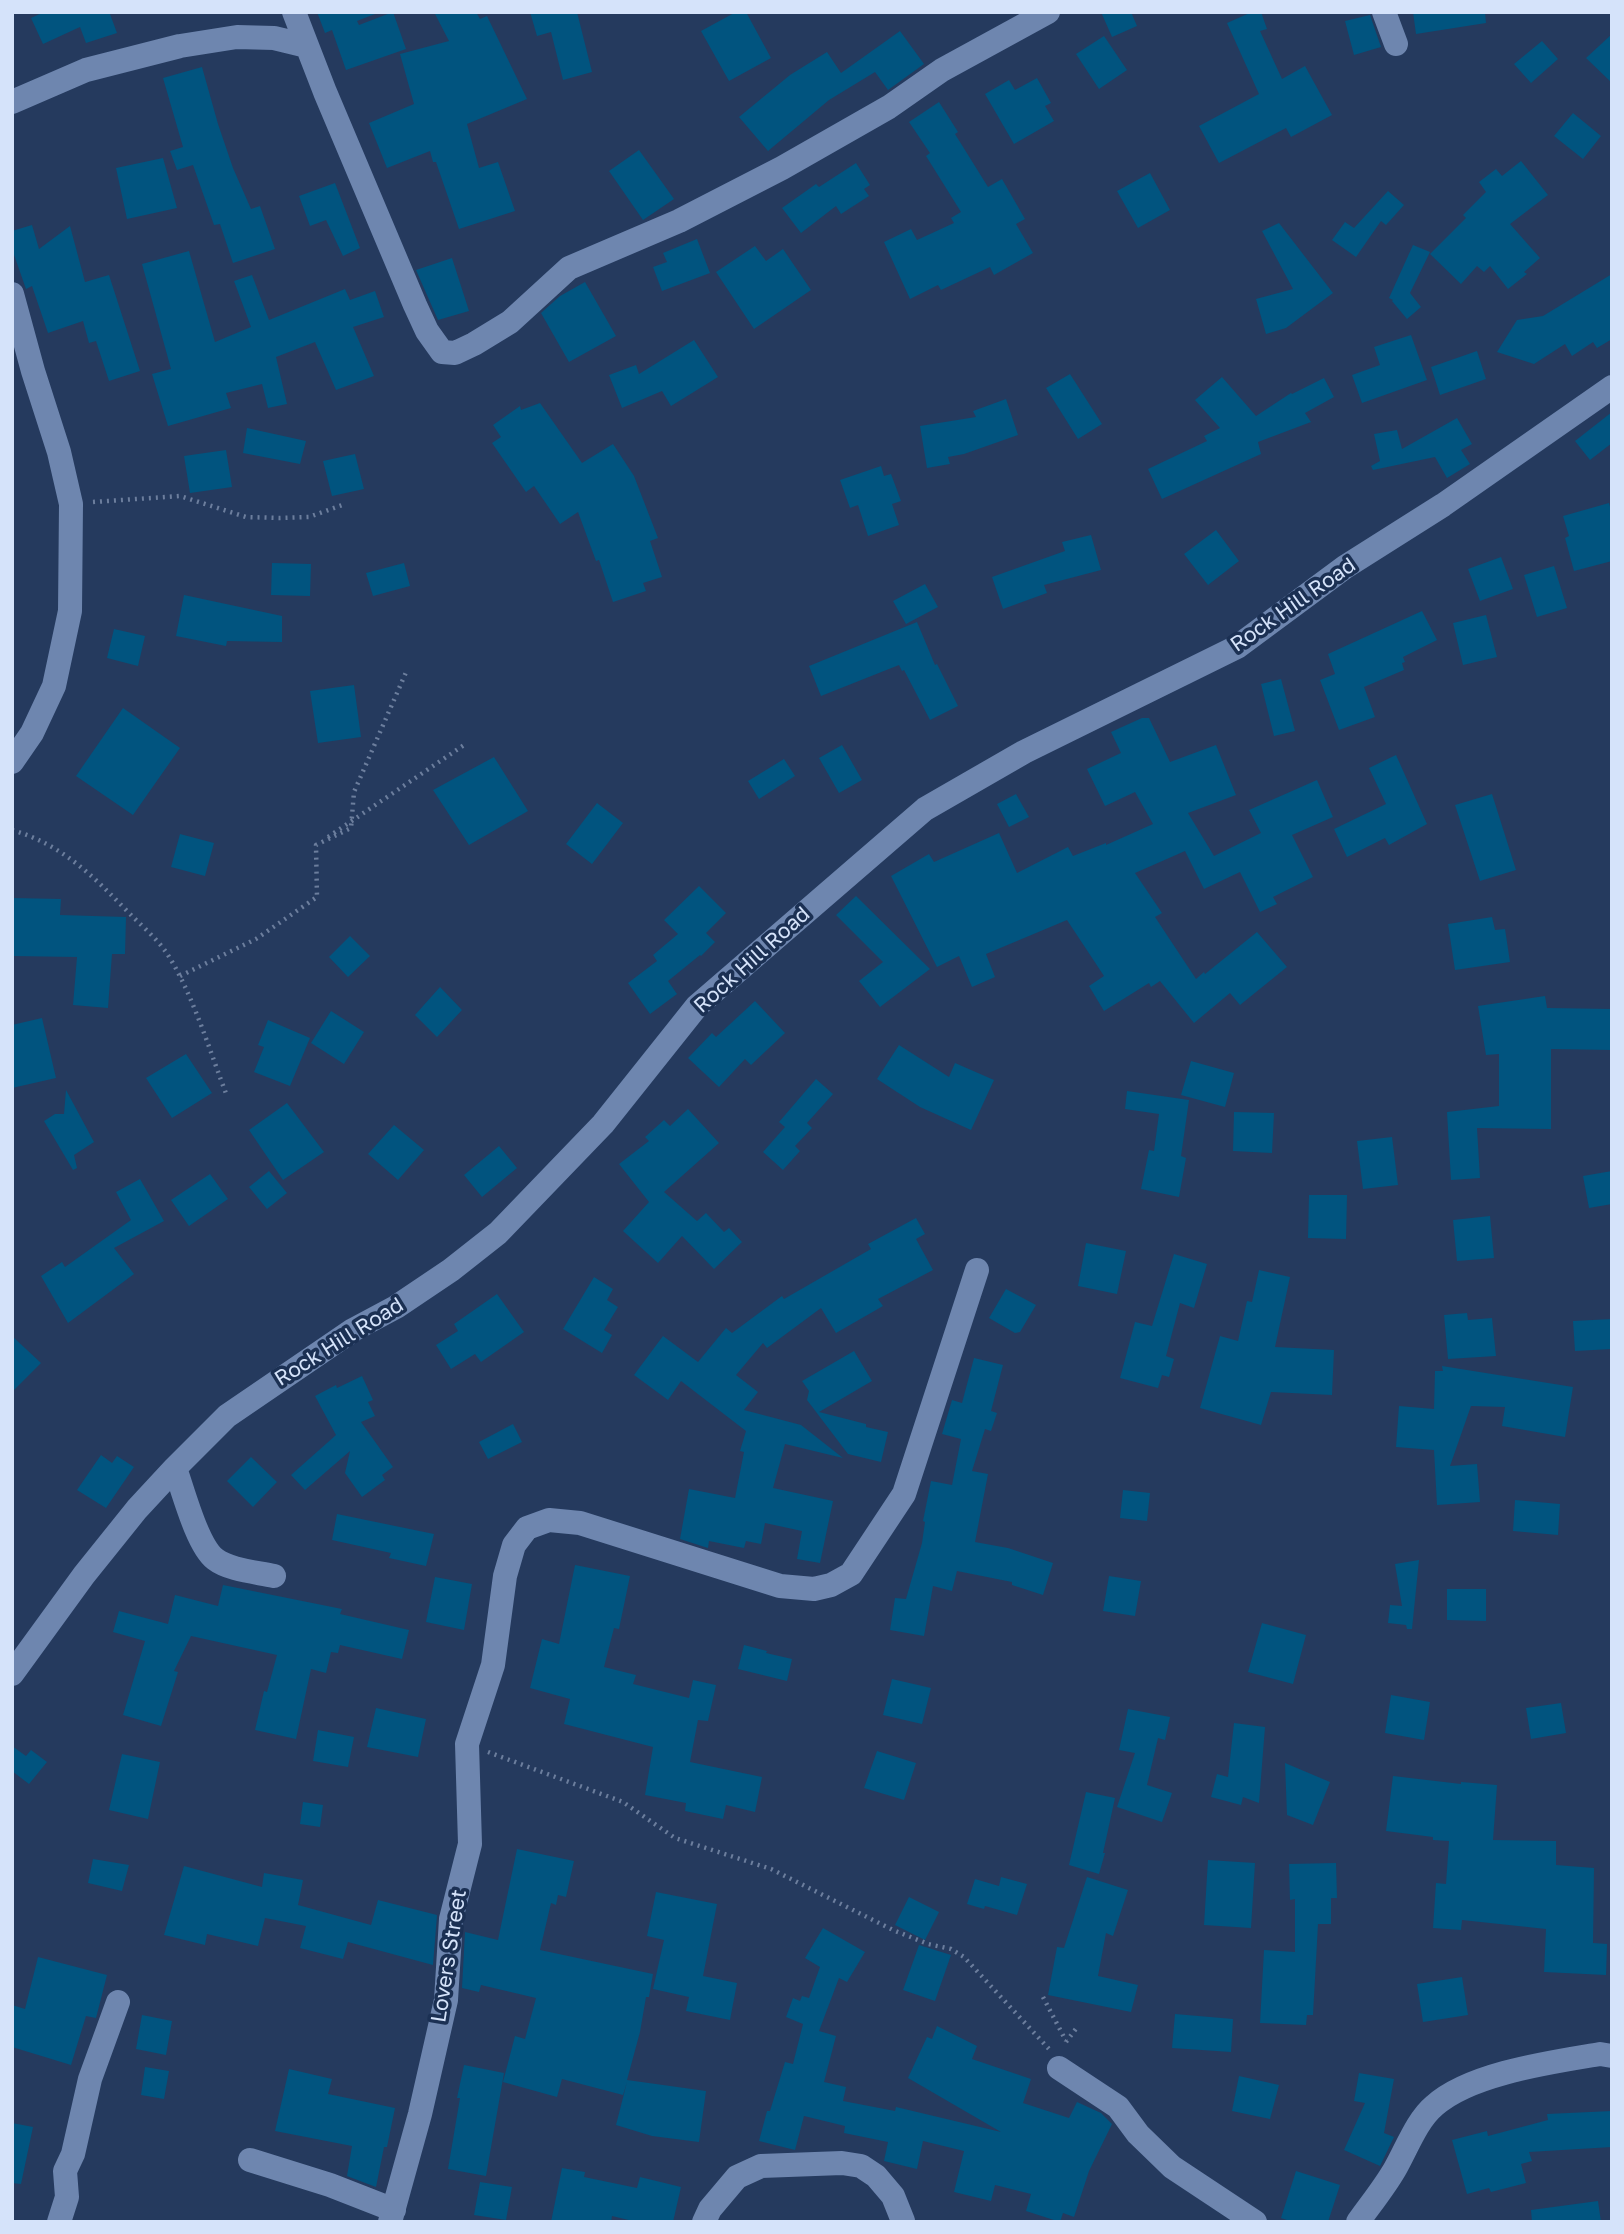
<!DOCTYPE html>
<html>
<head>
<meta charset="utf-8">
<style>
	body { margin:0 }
	#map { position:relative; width:1624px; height:2234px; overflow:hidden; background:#253a5e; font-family:"Golos Text",sans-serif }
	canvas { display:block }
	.frame { position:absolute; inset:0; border:14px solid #d5e3fa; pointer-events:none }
</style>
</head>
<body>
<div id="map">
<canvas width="1624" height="2234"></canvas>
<div class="frame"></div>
</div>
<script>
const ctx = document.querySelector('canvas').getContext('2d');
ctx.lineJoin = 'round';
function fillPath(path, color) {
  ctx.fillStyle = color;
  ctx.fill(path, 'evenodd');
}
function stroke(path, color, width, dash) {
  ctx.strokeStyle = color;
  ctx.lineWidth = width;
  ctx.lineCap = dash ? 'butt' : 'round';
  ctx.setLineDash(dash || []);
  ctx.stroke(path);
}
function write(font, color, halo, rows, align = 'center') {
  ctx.font = font + ' "Golos Text",sans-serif';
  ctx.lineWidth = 7;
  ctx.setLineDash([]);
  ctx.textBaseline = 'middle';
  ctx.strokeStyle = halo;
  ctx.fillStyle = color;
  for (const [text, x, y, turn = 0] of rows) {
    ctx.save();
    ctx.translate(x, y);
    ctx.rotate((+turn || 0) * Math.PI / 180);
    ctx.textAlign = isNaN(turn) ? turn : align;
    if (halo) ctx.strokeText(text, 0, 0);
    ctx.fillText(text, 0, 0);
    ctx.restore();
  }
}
const building = new Path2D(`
	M44,12H114L110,14L117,33L86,43L80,27L43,44L31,18Z
	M317,12H374L375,14L357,21L359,25L393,12L406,49L346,70L332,30L325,33Z
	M434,12H476L480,19L487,16L527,99L467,124L479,168L498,162L515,211L459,229L436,162H433L430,151L387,168L369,123L414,104L400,54L449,41Z
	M530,12H577L592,72L563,80L551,32L537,36Z
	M736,12H746L771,58L729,81L701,31Z
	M1101,12H1131L1137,26L1112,37Z
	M1252,12H1261L1267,29L1260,31L1282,79L1305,66L1332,115L1291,137L1286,128L1219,163L1199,126L1259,94L1227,23Z
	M1413,12H1485L1486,23L1416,34Z
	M1370,15L1381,47L1354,55L1345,21Z
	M900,31L924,64L888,90L875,72L829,100L768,151L739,117L790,75L827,52L841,73Z
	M1612,34V83L1586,58Z
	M1104,36L1127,70L1099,89L1076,54Z
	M1542,41L1558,59L1531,83L1514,64Z
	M202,67L218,124L233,168L251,209L260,206L275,249L233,263L220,224L214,225L193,165L177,170L170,151L183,147L163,78Z
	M1037,78L1051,103L1045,106L1054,121L1014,144L985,94L1009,80L1015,90Z
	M939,102L958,132L955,134L988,187L1002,179L1025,219L1016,224L1033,253L994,275L990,267L941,290L938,285L910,299L884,242L911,229L917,240L954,223L951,218L961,212L926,156L930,153L909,122Z
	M1573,113L1601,136L1583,159L1554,136Z
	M639,150L674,199L643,220L609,171Z
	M163,158L177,208L127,219L116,168Z
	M1521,161L1548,195L1510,224L1540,258L1524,272L1527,274L1508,289L1490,266L1484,272L1477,266L1461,284L1430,254L1466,218L1463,215L1486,192L1479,182L1496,169L1502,176Z
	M856,163L870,185L864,189L869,196L841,214L836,206L801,233L782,208L816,184L819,187Z
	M1150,173L1170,210L1138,228L1117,191Z
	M335,183L360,248L343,256L326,220L310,226L299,196Z
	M1388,191L1404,205L1386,225L1381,221L1356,257L1332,240L1345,222L1354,228Z
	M1279,223L1333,293L1286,328L1266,334L1256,299L1293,289L1262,231Z
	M32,225L39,249L70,226L85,282L109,275L140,371L109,381L96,341L89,343L83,321L48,333L32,286L26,289L12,249V231Z
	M697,239L710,273L662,291L653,267L667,262L663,253Z
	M1413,245L1430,252L1410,293L1421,307L1407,319L1392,301L1393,300L1389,298Z
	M755,246L766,261L783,249L811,290L754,329L716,272Z
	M189,251L215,342L251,327L234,281L252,275L269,320L345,289L350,300L375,291L384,317L353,327L374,376L336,390L315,342L276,357L287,404L268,408L262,384L226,393L231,408L168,426L152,374L171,369L142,264Z
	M452,258L469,311L438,320L416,270Z
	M1612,274V339L1597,348L1593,342L1572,356L1565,344L1534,364L1497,352L1517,320L1543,316Z
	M585,282L616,336L569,362L541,313L560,296Z
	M1411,335L1427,380L1362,403L1352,375L1380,365L1374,347Z
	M694,340L718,377L671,406L662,391L622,408L609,375L636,365L639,374Z
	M1477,351L1486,379L1440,395L1431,367Z
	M1070,374L1102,424L1078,439L1046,388Z
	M1222,377L1256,416L1291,393L1292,394L1324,378L1334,397L1305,413L1311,422L1258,442L1261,454L1162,499L1148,469L1207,441L1204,436L1220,428L1195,400Z
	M1006,399L1018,435L964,454L948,457L950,464L927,468L920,426L976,417L973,411Z
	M540,403L582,463L613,444L634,476L658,538L650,541L662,577L643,583L646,591L613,602L599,560L596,561L578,512L560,524L534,486L526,492L492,443L501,437L493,425L520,406L521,410Z
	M1612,412V443L1590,460L1575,441Z
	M1457,418L1472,444L1461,450L1470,464L1447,478L1435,457L1373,470L1371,466L1380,461L1374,434L1397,430L1402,449Z
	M247,428L306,441L300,464L243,453Z
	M226,450L232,487L190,493L184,456Z
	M355,454L364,489L332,496L323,461Z
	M881,466L884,476L891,474L901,501L892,504L899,525L868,536L858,505L850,508L840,480Z
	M1609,503L1612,514V561L1574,571L1565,538L1569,536L1563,516Z
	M1216,530L1239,561L1208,585L1184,554Z
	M1091,535L1101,570L1044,585L1047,593L1003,609L992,577L1065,551L1062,542Z
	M1501,557L1513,589L1480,601L1468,569Z
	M272,563L311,564L310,596L271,595Z
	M404,563L410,586L373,596L366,573Z
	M1554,566L1567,608L1537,617L1524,575Z
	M925,584L938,607L906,624L893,601Z
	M184,595L282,616V642L227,641L226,646L176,636Z
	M1422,611L1437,640L1403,657L1405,662L1402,663L1404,670L1364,687L1375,717L1339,730L1320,680L1335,674L1328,654Z
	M1486,615L1497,657L1463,665L1453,623Z
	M917,622L935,665L937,664L958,706L930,720L904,670L902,671L899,665L821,696L809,666Z
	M114,629L145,636L138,666L107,658Z
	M1281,679L1295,731L1274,736L1261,684Z
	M354,685L361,737L318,743L310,691Z
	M123,708L180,748L133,815L76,776Z
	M1142,718H1149L1170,762L1216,745L1236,795L1188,813L1214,856L1261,833L1249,810L1317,780L1333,817L1292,835L1313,877L1273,897L1277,904L1260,912L1240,872L1204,889L1185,851L1135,873L1162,913L1155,917L1196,979L1204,972L1205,974L1257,932L1287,967L1240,1005L1230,993L1194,1023L1160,981L1151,987L1149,983L1104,1011L1089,986L1104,976L1067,920L986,954L995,977L972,987L959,956L937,967L891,876L929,854L934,862L999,833L1017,873L1068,847L1073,856L1106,843V845L1153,824L1135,792L1105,806L1087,769L1121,753L1111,732Z
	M842,745L862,780L839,793L819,758Z
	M1396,755L1427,824L1389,845L1385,838L1347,857L1334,829L1386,804L1369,768Z
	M494,757L528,811L469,845L433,790Z
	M784,759L795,776L759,799L748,781Z
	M1016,794L1029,817L1009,827L997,804Z
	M1492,794L1516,870L1480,881L1455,805Z
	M597,803L623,823L592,864L566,844Z
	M180,834L214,843L205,876L171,867Z
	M699,886L726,913L706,933L715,942L701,956L700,955L668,981L677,994L650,1014L628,983L657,961L653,955L678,934L664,920Z
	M856,896L930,969L880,1007L859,981L883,962L836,915Z
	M12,898L61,899L60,915L126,917L125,954H112L108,1008L73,1005L77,957L12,956Z
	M1492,917L1495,930L1505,929L1510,962L1455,970L1448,924Z
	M350,936L370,956L348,977L329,957Z
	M440,987L462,1010L437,1037L415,1015Z
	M1545,996L1547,1008L1612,1009V1050L1551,1049V1129L1477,1128L1480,1178L1451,1180L1447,1112L1499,1106V1054L1486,1055L1478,1006Z
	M755,1001L785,1033L751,1065L745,1059L719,1087L688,1058L712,1033L716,1037Z
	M331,1011L364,1032L344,1064L311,1043Z
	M42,1018L56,1078L12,1088V1025Z
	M268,1020L310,1038L290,1086L254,1072L264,1047L258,1045Z
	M899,1045L949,1077L955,1063L994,1080L971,1130L920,1107L877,1079Z
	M186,1054L212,1093L172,1118L146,1078Z
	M1191,1061L1234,1073L1225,1107L1181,1095Z
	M816,1079L833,1094L807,1123L812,1128L795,1146L800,1151L783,1170L763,1152L785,1127L779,1122Z
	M66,1090L94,1142L74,1155L77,1168L73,1170L44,1121L55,1114H64Z
	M1127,1091L1189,1100L1181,1156L1186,1158L1179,1197L1141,1189L1149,1150L1154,1151L1159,1114L1125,1109Z
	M287,1103L324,1152L283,1180L249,1130Z
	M688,1109L719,1143L664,1192L697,1221L706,1213L724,1232L729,1228L742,1242L714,1269L682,1236L658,1263L623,1231L649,1202L619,1164L649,1141L645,1137L664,1120L670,1126Z
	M1234,1112L1274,1113L1272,1153L1233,1151Z
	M394,1125L424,1150L398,1180L368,1154Z
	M1392,1137L1398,1185L1363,1189L1357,1141Z
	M499,1146L517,1168L482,1197L464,1175Z
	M269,1171L287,1193L267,1209L249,1187Z
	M1612,1171V1204L1589,1208L1583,1176Z
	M210,1174L228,1199L189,1226L171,1200Z
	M140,1179L164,1221L114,1248L134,1274L68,1323L41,1276L62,1262L65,1267L131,1220L116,1192Z
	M1309,1195H1347L1346,1239L1308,1238Z
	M1490,1216L1494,1258L1457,1261L1453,1220Z
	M916,1218L925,1234L916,1239L933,1270L878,1299L883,1306L836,1333L821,1308L767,1348L763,1343L736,1375L758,1392L744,1410L801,1425L843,1458L785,1444L773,1488L833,1501L820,1563L797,1559L802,1531L765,1523L761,1544L746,1541L744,1548L709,1541L708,1548L680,1539L689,1489L735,1498L744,1452L740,1451L746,1431L681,1381L668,1400L634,1375L663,1336L698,1362L726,1328L732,1333L782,1296L784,1299L871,1249L868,1244Z
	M1086,1243L1126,1251L1117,1294L1078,1286Z
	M1174,1254L1207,1264L1194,1308L1180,1303L1166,1356L1174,1359L1169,1377L1162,1375L1158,1388L1120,1378L1135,1322L1152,1326Z
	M1259,1270L1290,1277L1275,1347L1334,1350L1332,1395L1271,1392L1261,1425L1200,1408L1220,1336L1238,1341L1247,1301L1252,1302Z
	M594,1277L613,1289L607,1300L618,1307L604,1330L612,1335L602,1353L563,1329Z
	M1006,1289L1036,1305L1020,1332L1015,1333L989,1318Z
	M497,1294L524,1332L481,1362L475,1354L451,1369L436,1345L458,1331L454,1324Z
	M1467,1313L1468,1320L1492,1318L1496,1356L1448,1359L1444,1315Z
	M1612,1319V1349L1575,1351L1573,1321Z
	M12,1336L41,1363L12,1392Z
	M854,1351L872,1381L819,1412L866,1424V1427L888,1432L881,1462L848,1454L807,1400L809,1391L802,1381Z
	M974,1358L1003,1365L991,1411L997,1413L991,1431L985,1429L972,1471L988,1474L975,1542L1008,1548L1053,1563L1043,1595L1012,1585V1582L957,1571L952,1591L933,1586L924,1636L890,1630L895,1598L906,1599L922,1543L925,1522L923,1521L931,1481L952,1485L961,1439L942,1434L952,1400L962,1403Z
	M1442,1366L1573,1387L1565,1437L1502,1426L1505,1407L1471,1406L1450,1466L1477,1464L1480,1502L1437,1505L1434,1450L1396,1447L1399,1406L1434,1409L1435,1371H1443Z
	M362,1376L373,1400L368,1402L375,1416L361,1422L393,1467L382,1475L385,1480L362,1497L345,1473L350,1451L305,1490L291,1475L336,1435L315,1396L336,1385L337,1388Z
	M513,1424L522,1442L488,1459L479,1442Z
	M101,1455L112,1463L117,1456L134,1467L106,1508L77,1490Z
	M251,1457L277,1482L253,1507L227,1481Z
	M1123,1490L1150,1493L1147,1521L1120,1518Z
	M1515,1500L1560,1504L1558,1535L1513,1531Z
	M337,1514L434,1534L426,1566L389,1558L391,1553L332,1540Z
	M1419,1560L1412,1629H1407L1406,1625L1388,1623L1390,1605L1402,1606L1395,1564Z
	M575,1565L630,1576L619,1629L614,1628L604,1667L636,1675L633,1684L689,1698L693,1680L716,1685L708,1721L698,1720L690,1762L762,1777L755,1812L726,1805L723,1819L685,1811L686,1803L645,1795L653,1747L564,1724L570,1699L530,1688L542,1639L559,1644Z
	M1109,1576L1141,1581L1135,1616L1103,1611Z
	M435,1577L472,1584L464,1630L426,1622Z
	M223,1585L342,1609L340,1614L409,1630L402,1659L340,1645L338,1653L331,1652L326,1673L311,1669L296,1739L255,1730L264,1691L267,1692L277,1655L191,1636L174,1671L178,1672L161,1726L123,1715L145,1641L113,1632L119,1611L168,1624L175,1595L218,1606Z
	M1447,1589H1486V1621L1447,1620Z
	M1262,1623L1306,1635L1293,1684L1248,1672Z
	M744,1645L767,1651L766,1653L792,1659L787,1681L738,1669Z
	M892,1679L931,1688L922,1724L883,1715Z
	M1391,1695L1430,1702L1424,1740L1385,1733Z
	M1561,1703L1566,1733L1531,1739L1526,1708Z
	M376,1708L426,1719L418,1757L367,1747Z
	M1128,1709L1170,1717L1165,1740L1158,1738L1147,1785L1172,1793L1162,1822L1117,1807L1135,1753L1119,1750Z
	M1234,1723L1265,1727L1259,1803L1243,1797L1241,1805L1211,1797L1217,1774L1228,1777Z
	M318,1730L354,1737L348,1767L313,1761Z
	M12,1746L26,1756L31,1750L47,1762L29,1784L12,1771Z
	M877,1751L916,1763L904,1800L864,1788Z
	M122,1754L160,1762L148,1819L109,1810Z
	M1285,1763L1330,1782L1313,1825L1287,1815Z
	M1393,1776L1461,1784V1782L1497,1785L1493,1840L1556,1841V1865L1594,1868L1593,1943L1607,1944L1606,1975L1544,1972L1546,1929L1462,1920L1461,1930L1433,1928L1436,1883L1446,1884L1449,1841L1433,1840V1837L1386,1831Z
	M1086,1792L1115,1798L1103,1853H1105L1099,1874L1069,1865Z
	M303,1802L323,1805L320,1827L300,1824Z
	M517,1849L574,1861L566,1897L558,1895L556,1905L551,1903L540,1950L653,1974L649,1997H646L640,2032L627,2080L706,2091L699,2142L652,2136L616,2125L627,2082L623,2095L562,2079L557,2097L503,2082L515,2036L525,2039L536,1998L481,1985L479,1992L462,1988L465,1932L498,1940Z
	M93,1859L129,1865L122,1891L88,1883Z
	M1208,1860L1255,1863L1251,1928L1204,1925Z
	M1336,1863L1337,1898H1331V1924H1318L1313,2015H1307L1306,2025L1260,2023L1264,1950L1295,1952V1899L1290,1900L1289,1864Z
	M184,1866L262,1887L264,1873L303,1880L298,1905L371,1925L378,1900L437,1915L433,1965L348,1942L343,1959L300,1948L306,1926L265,1918L258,1946L207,1934L205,1945L164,1935Z
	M1001,1877L1027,1884L1017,1915L985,1906L984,1909L967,1904L975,1879L999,1886Z
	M1087,1877L1128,1890L1113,1936L1106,1933L1098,1976L1138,1985L1131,2012L1048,1995L1057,1947L1064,1948Z
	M656,1892L717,1904L703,1976L737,1983L730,2020L686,2011L689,1997L653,1989L664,1940L647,1936Z
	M909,1897L939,1912L925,1940L895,1925Z
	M823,1928L865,1952L847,1982L839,1978L819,2031L836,2036L824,2082L846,2087L843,2101L895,2111L896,2107L1001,2132L908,2078L927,2037L932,2039L937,2026L977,2046L972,2059L1031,2079L1023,2103L1069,2118L1077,2102L1101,2113L1112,2124L1089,2171L1074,2217L1063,2213L1060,2222L1026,2211L1031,2194L995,2185L991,2201L954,2192L964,2151L923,2141L917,2169L884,2161L888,2142L844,2133L845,2126L804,2116L795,2150L759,2141L767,2111H770L785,2062L793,2064L803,2024L786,2017L793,1998L800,2001L802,1996L809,1998L820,1967L805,1958Z
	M919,1945L951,1955L935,2001L903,1990Z
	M38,1957L107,1975L96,2018L86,2016L71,2065L12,2047V2005L25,2009Z
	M1462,1977L1468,2015L1423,2022L1417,1984Z
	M1175,2014L1233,2019L1231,2052L1172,2048Z
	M142,2015L172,2021L166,2055L136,2049Z
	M464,2065L504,2073L486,2176L448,2169L460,2098H457Z
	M145,2067L169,2071L164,2099L141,2095Z
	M289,2069L332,2079L328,2094L395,2108L387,2147H384L376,2187L347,2176L352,2146L275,2131Z
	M1359,2073L1394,2079L1384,2133L1394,2137L1380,2166L1344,2150L1365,2103L1354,2101Z
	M1239,2076L1279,2085L1270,2119L1232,2111Z
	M1612,2111V2147L1529,2152L1532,2161L1521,2164L1526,2183L1491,2192L1489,2188L1467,2194L1452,2140L1487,2131L1488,2136L1548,2120L1547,2114Z
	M12,2123L33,2127L21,2184L12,2183Z
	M562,2168L585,2172L584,2177L637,2188L640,2177L681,2187L673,2222H637L612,2216L611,2222H551Z
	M1296,2171L1340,2185L1328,2222H1293L1281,2218Z
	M480,2182L512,2187L506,2220L474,2215Z
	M1598,2201L1601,2222H1532L1531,2210Z`);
const path = new Path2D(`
	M93,502L180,496L246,517L279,518L309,517L345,504
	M12,830C63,845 93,876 129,913C141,925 156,938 166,952C192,991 210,1052 227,1096
	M328,837L467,743
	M180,976L256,939L317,897L316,845L351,828L354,792L407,670
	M488,1752L623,1802L675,1838L771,1869L893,1930L928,1944L951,1949L964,1957L1049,2049
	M1043,1997L1066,2041
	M1066,2042L1078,2026`);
const minor = new Path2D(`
	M294,12L325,92L415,305L427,331L442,352L455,353L474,344L510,322L569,268L679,221L782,168L889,107L942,70L1048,12
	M1384,12L1396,44
	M12,102L86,70L180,46L237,37L274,38L307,46
	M12,294L33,371L59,452L71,504L70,611L54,686L32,733L12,762
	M175,1468C183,1490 197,1545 215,1559C229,1570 256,1572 274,1576
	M12,1674L84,1575L137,1509L175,1468L227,1416L353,1330L396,1307L451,1270L498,1233L603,1124L697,1006L925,809L1024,752L1237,647L1345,567L1443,505L1612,387
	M1059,2068L1118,2107L1138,2134L1172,2167L1255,2222
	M250,2160L330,2185L394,2210
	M59,2222L67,2197L65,2171L73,2154L90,2079L118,2002
	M390,2222L420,2114L446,2000L451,1919L470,1844L467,1744L493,1665L505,1576L514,1545L527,1528L549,1520L580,1523L780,1586L814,1589L831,1585L851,1574L904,1494L977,1270
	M704,2222L710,2209L737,2177L761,2166L842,2163L861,2166L876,2176L893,2196L903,2221
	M1358,2222C1370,2205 1384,2188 1395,2169C1406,2150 1417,2120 1434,2106C1470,2073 1553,2062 1600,2054L1612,2056`);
const streetNames = [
	["Rock Hill Road",1293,605,-35],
	["Rock Hill Road",752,960,-42],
	["Rock Hill Road",339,1342,-32],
	["Lovers Street",449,1956,-81]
];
fillPath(building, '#01547f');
stroke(path, '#6c7e9d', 4.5, [2, 5]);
stroke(minor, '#6e86af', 24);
write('21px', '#d5e3fa', '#1b3053', streetNames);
</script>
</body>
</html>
